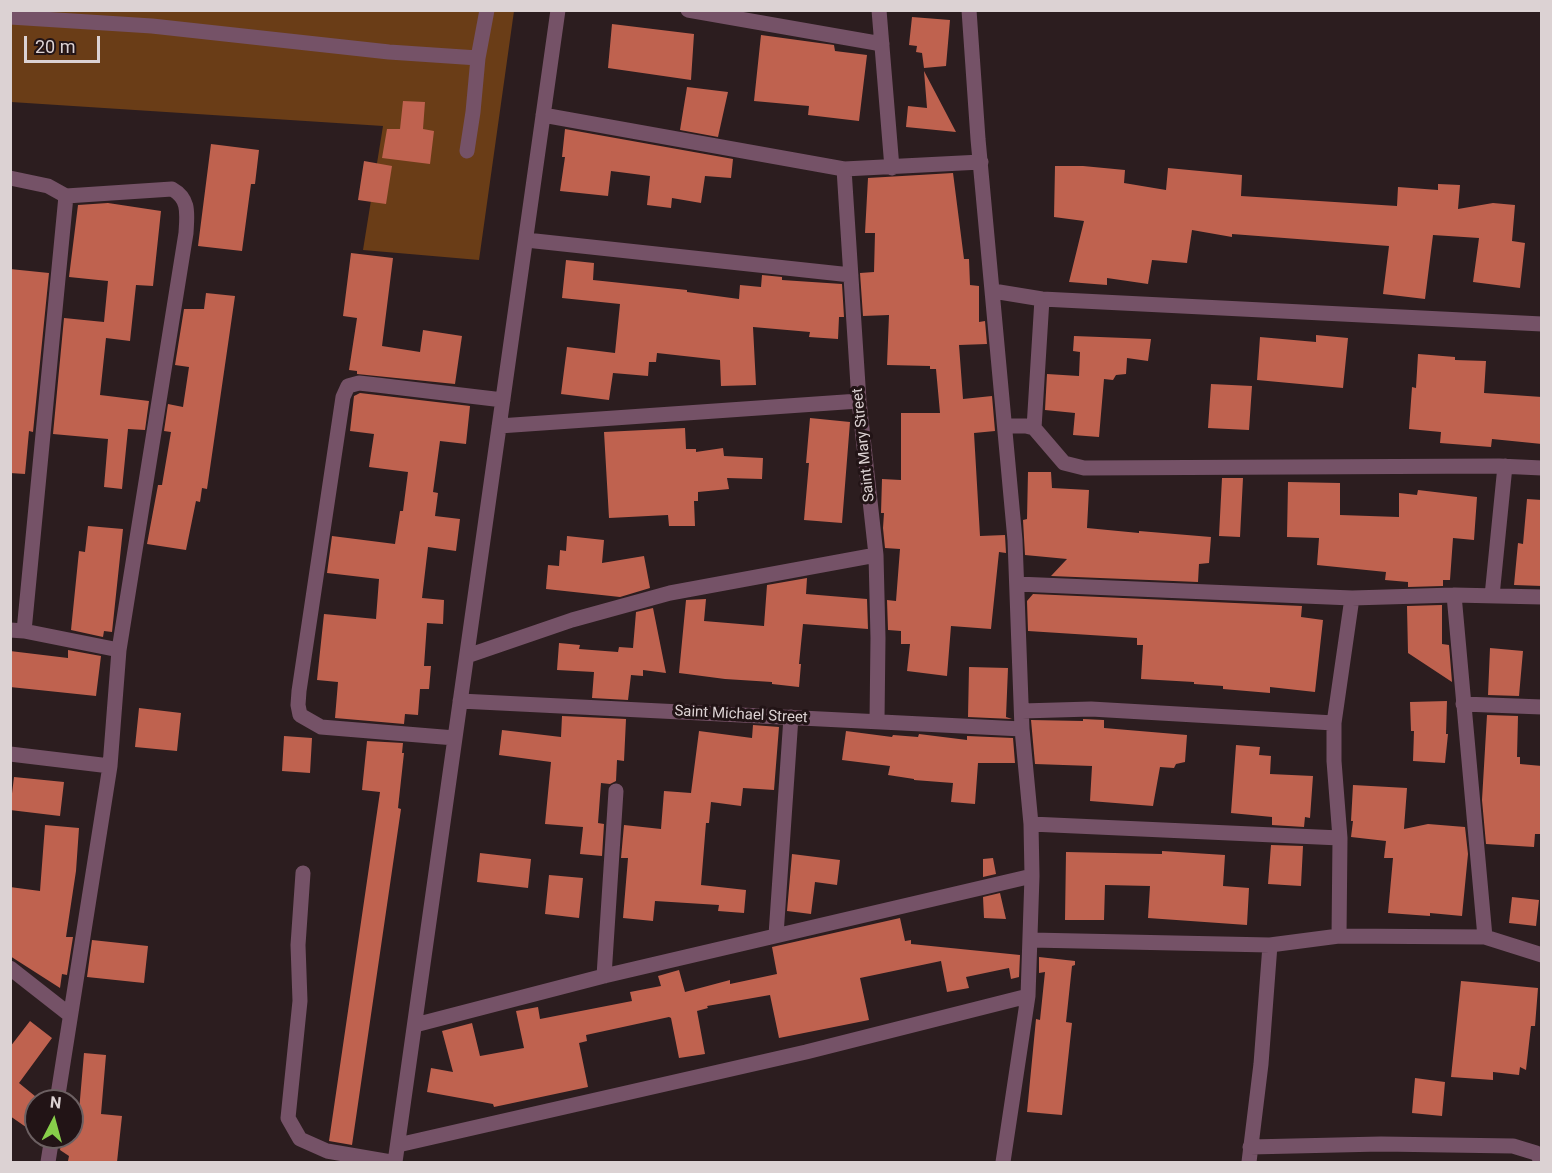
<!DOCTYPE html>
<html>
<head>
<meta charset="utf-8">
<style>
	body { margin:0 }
	#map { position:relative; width:1552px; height:1173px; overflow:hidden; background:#2c1d1f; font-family:Roboto,sans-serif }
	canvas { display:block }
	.frame { position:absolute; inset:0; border:12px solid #dcd2d3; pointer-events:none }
	.north { position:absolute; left:24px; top:1089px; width:60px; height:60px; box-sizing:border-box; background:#221416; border:2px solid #6c6062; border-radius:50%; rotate:6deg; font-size:16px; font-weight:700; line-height:24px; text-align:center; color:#dcd2d3 }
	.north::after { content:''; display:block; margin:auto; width:21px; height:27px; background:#87cf4a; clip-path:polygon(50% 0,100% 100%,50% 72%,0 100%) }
	.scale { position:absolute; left:24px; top:36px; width:76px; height:27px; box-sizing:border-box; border:3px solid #dcd2d3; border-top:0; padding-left:8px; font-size:18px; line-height:21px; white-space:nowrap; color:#dcd2d3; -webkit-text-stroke:4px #221416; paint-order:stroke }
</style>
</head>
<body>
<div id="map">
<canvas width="1552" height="1173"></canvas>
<div class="frame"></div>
<div class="north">N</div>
<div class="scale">20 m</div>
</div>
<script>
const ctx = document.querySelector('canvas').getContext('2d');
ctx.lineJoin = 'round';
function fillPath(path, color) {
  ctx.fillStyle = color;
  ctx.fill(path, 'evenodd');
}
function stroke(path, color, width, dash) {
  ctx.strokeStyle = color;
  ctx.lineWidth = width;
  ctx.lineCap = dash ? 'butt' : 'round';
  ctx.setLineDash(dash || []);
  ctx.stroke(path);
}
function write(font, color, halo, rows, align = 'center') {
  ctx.font = font + ' Roboto,sans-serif';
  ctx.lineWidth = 6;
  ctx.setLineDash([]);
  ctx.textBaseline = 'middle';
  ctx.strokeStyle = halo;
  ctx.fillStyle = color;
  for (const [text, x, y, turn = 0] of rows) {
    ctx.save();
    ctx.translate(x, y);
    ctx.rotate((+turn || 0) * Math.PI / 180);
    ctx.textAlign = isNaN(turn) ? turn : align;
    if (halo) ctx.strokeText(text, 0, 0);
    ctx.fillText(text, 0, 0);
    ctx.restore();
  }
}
const green = new Path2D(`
	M10,11H514L479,260L363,250L383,126L11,102Z`);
const building = new Path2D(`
	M912,17L950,20L946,66L924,68L922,53L916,52L917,46L909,45Z
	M612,24L694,34L691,80L608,68Z
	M761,35L834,45L835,51L867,55L859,121L808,115L809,106L754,101Z
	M924,71L956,132L906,127L908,106L927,108Z
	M687,87L728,92L718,137L680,130Z
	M403,101L425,102L423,129L434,131L430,164L382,158L387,129H400Z
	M565,129L733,159L731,178L705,176L701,203L672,198L671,208L647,205L650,176L611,171L608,196L560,191L565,157H562Z
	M211,144L259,150L255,184H251L242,251L198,246Z
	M364,161L392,166L386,204L358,200Z
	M1055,166H1083L1125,170L1124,183L1166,190L1168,168L1242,175L1241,196L1397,206L1398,187L1438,190V184L1460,185L1458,209L1493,203L1515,205L1512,241L1525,243L1520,288L1473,282L1479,238L1433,235L1425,299L1383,294L1389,246L1232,234V237L1192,230L1187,263L1152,260L1148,284L1107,278V285L1069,282L1084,221L1054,217Z
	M953,173L964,259H969L970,285L979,286V322L985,321L987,344L959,345L963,399L992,396L995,431L974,433L980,536L1005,535L1006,553L999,552L991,629L951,626L947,676L907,671L910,644H901V631L888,630L887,600L896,601L900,549L885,548L883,528L884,513H881L882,479L901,480V413H940L936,369H930V366L887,365L889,315L863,316L860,273L874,272L875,233H865L868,178Z
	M108,203L161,211L153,286L136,285L130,341L106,338L100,395L149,401L145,430L128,429L122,489L104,487L108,439L53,434L64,318L104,322L108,281L69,277L78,205Z
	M351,253L393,258L382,346L420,352L423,330L462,336L455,384L357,374V371L349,370L357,318L343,316Z
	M566,260L594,263L593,280L687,290V292L739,299L740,285L761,287L762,275L782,277V280L842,284L844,317H839L838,339L809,337L810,332L753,327L756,385L721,386L720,360L657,353L656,362H649L648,376L613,373L609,400L561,394L567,347L615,353L620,304L562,298Z
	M10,269L49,273L33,432L29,431L25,474L10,473Z
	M206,293L235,296L207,489L202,488L200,502L196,501L186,550L147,544L158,485H162L171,432L164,431L168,404L183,407L189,367L175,365L184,309H204Z
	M1316,335L1348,338L1343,388L1257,380L1260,337L1316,342Z
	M1074,336L1151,339L1148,361L1127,358L1126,374L1116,375L1113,380L1104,379L1099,437L1073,435L1075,413L1045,410L1047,374L1079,376L1080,352L1073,351Z
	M1418,354L1455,357V360L1486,361L1484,393L1542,397V444L1492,439L1491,447L1440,443L1441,432L1409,429L1412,387L1416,388Z
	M1211,384L1252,386L1249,430L1208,428Z
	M360,393L470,406L466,444L440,441L433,492L438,493L435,516L460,519L456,551L428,547L422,598L444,600L443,624L427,623L424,666H431L429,689H420L418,715L405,714L404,724L335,718L338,682L317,680L324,614L376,619L379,579L327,573L332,536L395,544L400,511H403L408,472L369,467L374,434L350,431L354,396Z
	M810,418L850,422L842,523L804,520L809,463H806Z
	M685,428L686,449H696V452L723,448L724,456L763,458L762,479L727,478L729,489L698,492V501H694L695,526H669L668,515L609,518L604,432Z
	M1028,472H1051L1052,488L1089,490L1087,528L1139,533V531L1211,537L1209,563L1199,564L1198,582L1051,576L1067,559L1025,555L1023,520L1027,519Z
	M1222,478H1243L1240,537L1219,536Z
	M1288,482L1340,483V515L1399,517V493L1417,495L1418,490L1477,497L1474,540L1453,538L1450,580H1443V586L1408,587V582L1385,580L1386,572L1317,565L1319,538L1287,537Z
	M1527,499L1542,500V586L1514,585L1518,543L1523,544Z
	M88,526L123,529L112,632L104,631L103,637L71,630L79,551L85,552Z
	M567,536L604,540L602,563L644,556L650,588L620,597L546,589L548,565L559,566L560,550L566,551Z
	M807,578L806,594L867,599L868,629L803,624L799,664H801L799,687L772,684V682L725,679L679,673L686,600L706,599L704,621L764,626L767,585Z
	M1033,594L1302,606L1301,617L1323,620L1315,692L1270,687V693L1223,689V686L1194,684V682L1141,679L1143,645H1137V638L1028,631L1027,601Z
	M1442,605V644L1449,645L1452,682L1408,653L1407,606Z
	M653,608L666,673L643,670V676L631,675L628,700L592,698L594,672L557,670L559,643L580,645L579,649L618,652L619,647L633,648L636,612Z
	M1490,648L1523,651L1519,696L1488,695Z
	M68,650L101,656L96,696L10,687V651L68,658Z
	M969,667L1008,668L1006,717L1012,719L968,717Z
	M1447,701L1446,734H1448L1445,763L1413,761L1414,731H1411L1410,702Z
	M139,708L181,713L177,751L135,747Z
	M1487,715L1518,716L1517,757H1520V764L1542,766V834H1535L1534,847L1486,844L1482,800Z
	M562,716L626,719L624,761L617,760L616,781L610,784L601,783L598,823L604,824L602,856L580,854L583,827L545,824L551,762L499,755L502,730L561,737Z
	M1083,719L1104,720V728L1187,735L1185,762L1176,764L1174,768L1160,767L1153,806L1090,801L1092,766L1035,764L1031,720L1083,721Z
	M753,725L779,727L774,790L743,788L741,806L711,802L709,823H706L701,885L746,890L744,913L718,911L719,905L655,901L653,921L623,918L628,858H621L624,825L661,829L664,791L691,793L699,731L752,738Z
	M846,731L892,737L893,735L918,737L919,734L967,740V736L1013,738L1015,763H978L975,804L951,802L953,783L914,780V779L888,775L890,766L842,760Z
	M284,736L312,738L310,773L282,771Z
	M367,741L403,743L402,753H404L398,808L401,809L352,1145L329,1141L380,792L362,790Z
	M1236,745L1260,747L1259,755L1271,756L1270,774L1313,776L1310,818L1305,817L1304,827L1272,825V817L1231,813Z
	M14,777L64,782L60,816L10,810Z
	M1353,785L1407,788L1404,829L1428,824L1465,827L1468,854L1462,916L1430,913V916L1388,913L1393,858H1384L1386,841L1351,837L1353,821H1351Z
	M45,825L79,828L76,871L66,937H73L67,975L62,974L60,988L10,956V887L40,891Z
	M1271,845L1303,846L1301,886L1268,884Z
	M1162,851L1225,855L1223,886L1249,888L1247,925L1148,918L1150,886L1105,885L1104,920H1065L1066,852L1162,854Z
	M480,853L531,859L528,888L477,882Z
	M792,854L840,860L837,885L815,882L811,914L787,911Z
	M993,858L996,874L983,877V859Z
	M549,875L583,878L579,918L545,914Z
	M1000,893L1006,919L984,918L983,897Z
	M1512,897L1539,900L1536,926L1509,923Z
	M900,918L905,941L911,940V944L1020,955L1019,977L1011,979L1009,968L966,977L969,988L947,992L941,961L860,978L869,1020L779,1038L770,995L707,1006L708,1008L697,1011L705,1054L679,1058L671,1018L669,1017L586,1035L587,1041L579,1043L588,1087L494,1107L493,1104L427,1092L431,1068L453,1072L442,1031L472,1023L480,1056L524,1048L516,1011L538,1007L540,1019L632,1001L630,992L661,986L658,976L679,970L685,992L730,980V984L777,974L772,947Z
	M92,940L148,946L144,983L87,977Z
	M1039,957L1075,961V965L1072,966L1066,1022L1072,1023L1062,1115L1027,1112L1036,1019L1040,1020L1045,972L1039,973Z
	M1461,981L1538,988L1535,1026H1531L1526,1070L1520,1067L1519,1075L1493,1072V1080L1451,1077Z
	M30,1021L52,1038L19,1083L41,1101H36V1134L10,1116V1047Z
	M84,1053L106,1055L101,1114L122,1116L117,1162L68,1161L69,1156L60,1150L62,1137H72L75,1110L79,1111Z
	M1415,1078L1445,1082L1442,1116L1412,1113Z`);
const path = new Path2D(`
	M335,12V10`);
const minor = new Path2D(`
	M688,10L882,44
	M879,10L892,168
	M969,10L978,139L1015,540L1022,729L1031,824L1032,876L1028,996L1003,1162
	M10,17L152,26L389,52L478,58L487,10
	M543,115L844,169L981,162
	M467,151L473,112L478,58
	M844,169L859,401L876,555L878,638L877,721
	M10,178L48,186L66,196L172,189C190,199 187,214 186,233L119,650L110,766L57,1101
	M526,240L851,275
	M993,291L1042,299L1542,324
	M499,426L859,401
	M1005,426H1026L1034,428L1064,463L1084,468L1499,466L1542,468
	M1034,428L1042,299
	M1017,584L1352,598L1454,595L1542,597
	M1454,595L1485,937
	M1492,596L1505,466
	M10,630L24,631L119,650
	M24,631L66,196
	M467,656L572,620L670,593L876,555
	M460,701L1022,729
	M1463,704L1542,707
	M1022,711L1091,709L1334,723V761L1340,838L1339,936
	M1334,723L1352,598
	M455,738L321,727L300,715L298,705L299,691L343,397L348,386L359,383L377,385L503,400
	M10,754L110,766
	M1031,824L1340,838
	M303,873L298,945L300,1001L288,1118L300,1139L327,1151L391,1162
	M776,935L791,717
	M1031,940L1270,945L1339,936L1485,937L1542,955
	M10,968L70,1015
	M604,976L616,791
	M415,1025L604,976L1032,876
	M398,1145L806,1052L1028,996
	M1250,1147L1381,1144L1513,1146L1536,1153L1542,1161
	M48,1162L52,1137
	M395,1162L558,10
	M1249,1162L1261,1064L1270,945`);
const streetNames = [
	["Saint Mary Street",864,445,-96],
	["Saint Michael Street",741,715,3]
];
fillPath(green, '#6a3d17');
fillPath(building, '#bf624f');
stroke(path, '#837778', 4, [4.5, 3]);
stroke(minor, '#755267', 15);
write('15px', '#dcd2d3', '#221416', streetNames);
</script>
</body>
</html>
